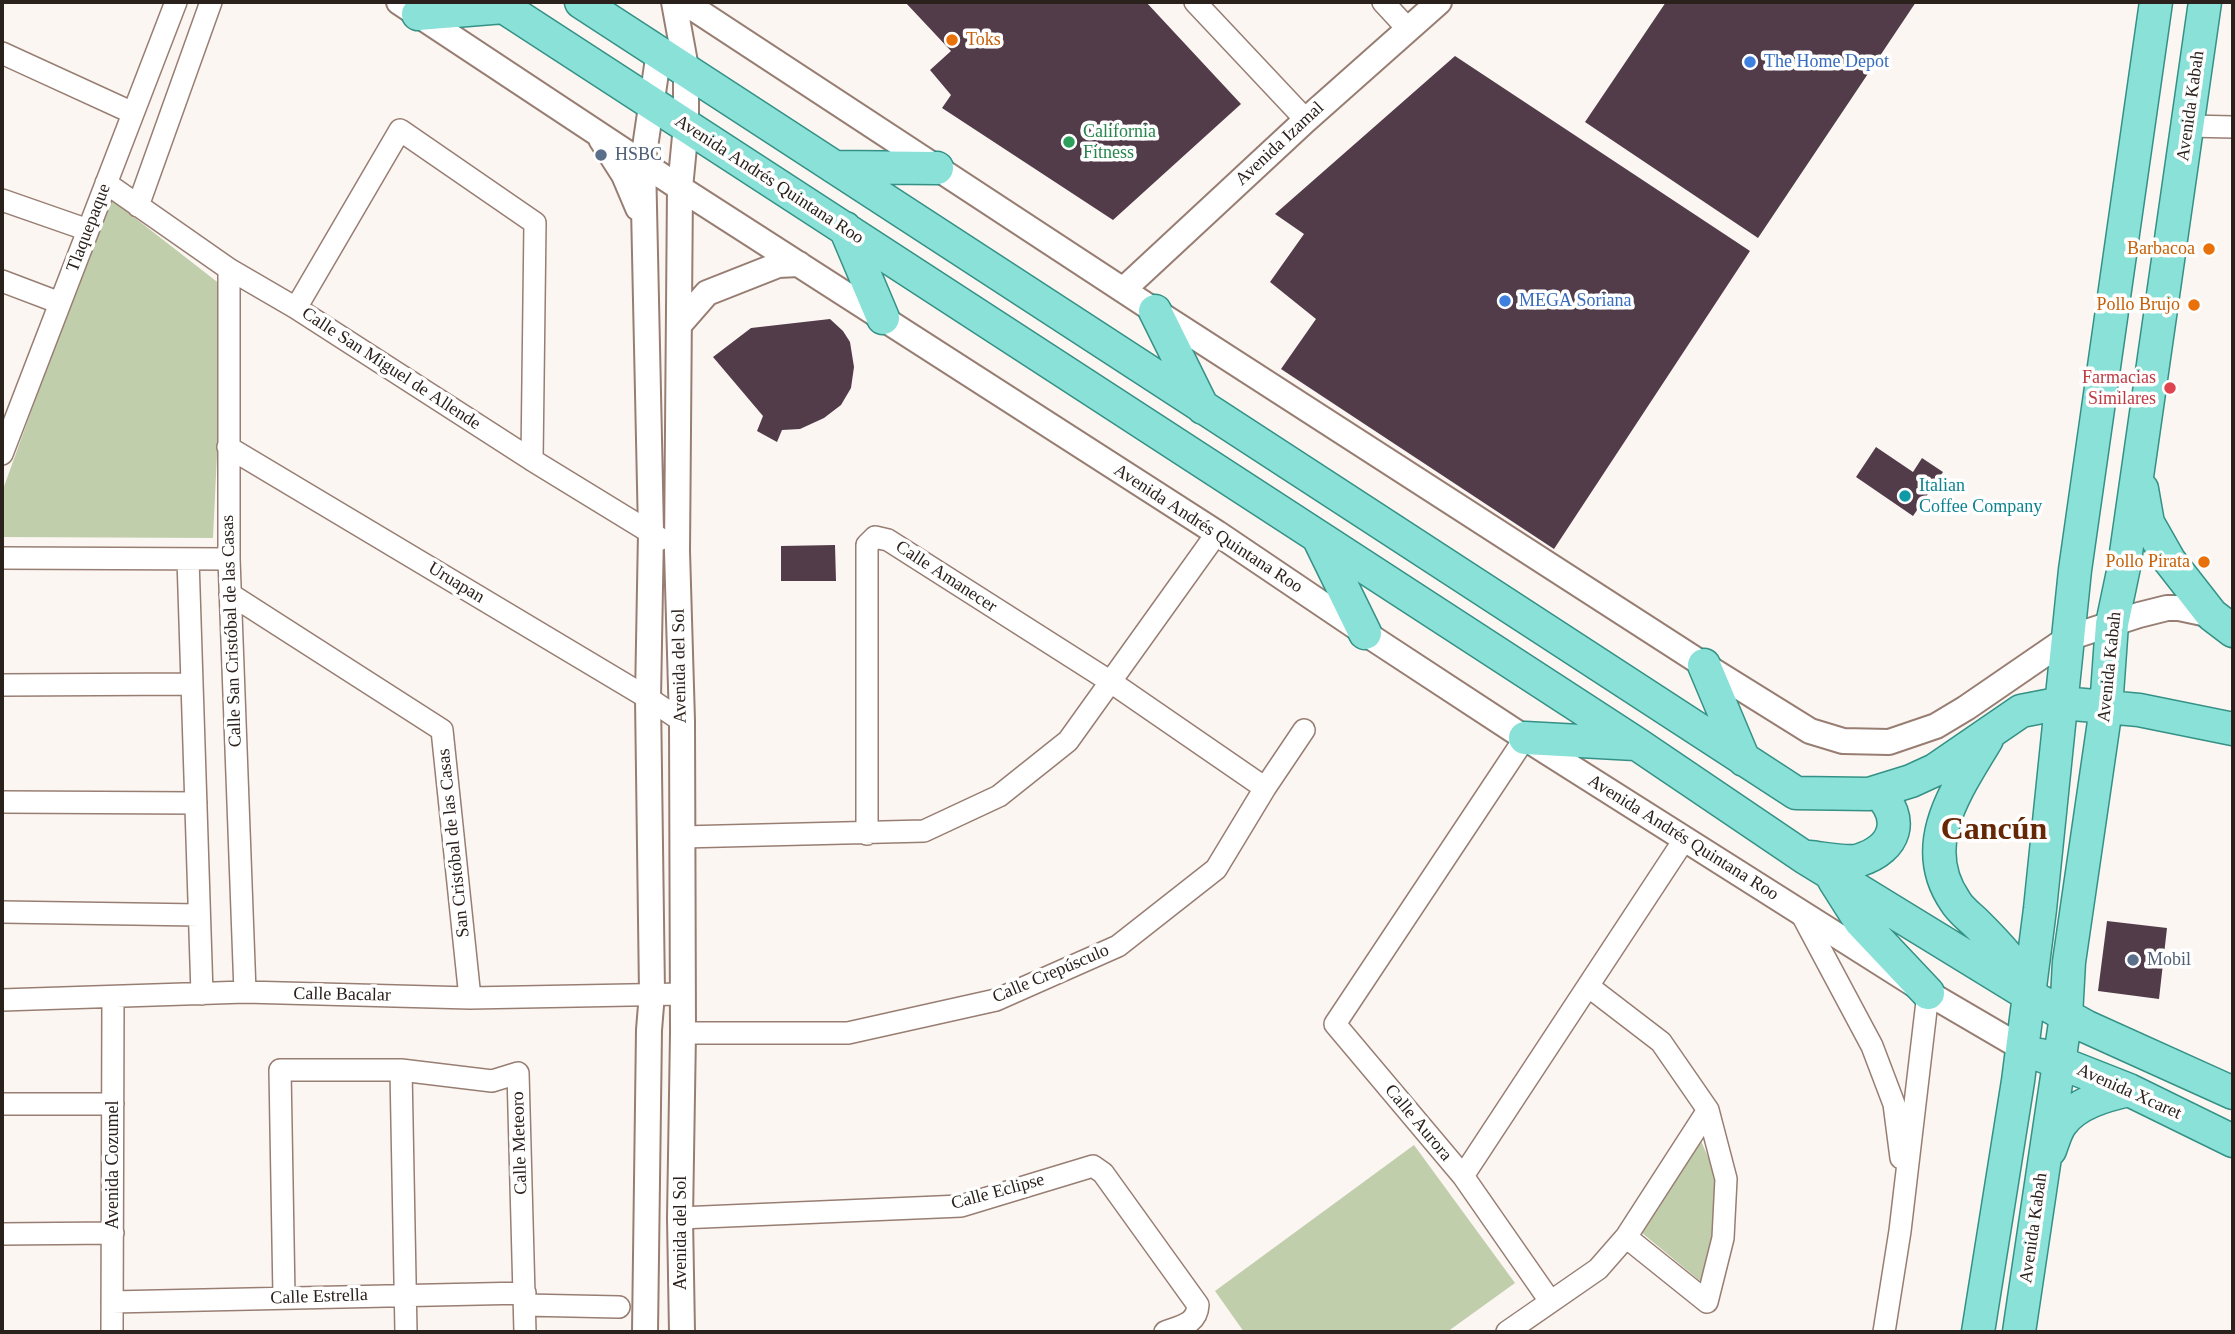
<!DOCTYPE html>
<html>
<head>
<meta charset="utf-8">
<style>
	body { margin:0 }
	#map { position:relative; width:2235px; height:1334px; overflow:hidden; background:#fcf6f3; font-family:Georgia,serif }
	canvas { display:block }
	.frame { position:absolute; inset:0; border:4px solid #2b211c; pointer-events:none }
</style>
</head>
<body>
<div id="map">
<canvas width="2235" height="1334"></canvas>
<div class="frame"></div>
</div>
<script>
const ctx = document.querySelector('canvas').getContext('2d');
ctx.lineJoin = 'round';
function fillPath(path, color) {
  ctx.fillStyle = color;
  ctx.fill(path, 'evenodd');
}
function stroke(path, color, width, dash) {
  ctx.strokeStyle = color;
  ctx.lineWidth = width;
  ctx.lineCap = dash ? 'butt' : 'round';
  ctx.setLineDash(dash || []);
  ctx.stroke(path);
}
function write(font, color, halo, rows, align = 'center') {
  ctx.font = font + ' Georgia,serif';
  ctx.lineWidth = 7;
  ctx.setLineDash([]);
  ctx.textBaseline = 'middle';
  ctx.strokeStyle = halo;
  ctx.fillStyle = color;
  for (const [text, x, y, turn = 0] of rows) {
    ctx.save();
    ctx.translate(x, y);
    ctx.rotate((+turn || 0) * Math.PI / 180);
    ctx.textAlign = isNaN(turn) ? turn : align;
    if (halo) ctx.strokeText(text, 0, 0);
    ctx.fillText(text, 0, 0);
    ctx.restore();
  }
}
const green = new Path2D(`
	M112,200L225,288L213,538L2,537V492L54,348Z
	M1701,1141L1715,1173V1228L1705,1285L1642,1233Z
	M1414,1145L1515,1283L1447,1332H1244L1215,1291Z`);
const building = new Path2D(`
	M905,2H1146L1241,104L1113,220L942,108L951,95L930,70L951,51Z
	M1666,2H1916L1758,238L1585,122Z
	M1455,56L1750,251L1554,549L1281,369L1316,319L1270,282L1304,234L1275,214Z
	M830,319L843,331L850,342L854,367L851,388L841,405L824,418L800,429L782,430L777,442L757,431L763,416L713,357L751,328Z
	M1876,447L1913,472L1922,458L1943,472L1913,516L1856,477Z
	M835,545L836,581H781V546Z
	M2107,921L2167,928L2159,999L2098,991Z`);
const minor = new Path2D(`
	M1195,2L1306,120
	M1383,2L1408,29
	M2,53L133,113
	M2188,126L2233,127
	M106,183L229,269L296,308L532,460L661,539
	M2,200L88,230
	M138,206L211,2
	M229,269V559L245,992
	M2,281L60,303
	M296,308L400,130L535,223L532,460
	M228,447L648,698L682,721
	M2,454L176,2
	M2,558L229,559
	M188,559L202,994
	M230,594L442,730L470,998
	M2,685L192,684
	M1525,738L1335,1024L1463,1176L1550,1301
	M2,802L196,803
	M867,834V545L875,537L888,540L1111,682L1265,788
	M682,837L924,831L999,796L1068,741L1217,533
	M2,912L199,915
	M1801,913L1872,1046L1894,1104L1901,1158
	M1588,986L1661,1042L1708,1110L1726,1179L1723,1238L1707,1302L1626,1237
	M2,1000L245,992L470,998L683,994
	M683,1033H848L996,1000L1118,946L1216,869L1265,788L1304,730
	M401,1070L406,1332
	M2,1104H113
	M1463,1176L1684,840
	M680,1218L961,1206L1093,1166L1103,1173L1198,1305C1197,1324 1181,1326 1165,1332
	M2,1234L113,1233
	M284,1297L280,1070H401L492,1081L518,1073L525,1332
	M112,1302L525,1293
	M525,1305L619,1307
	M112,1332L113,998
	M1507,1332L1598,1269L1626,1237L1708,1110
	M1884,1332L1900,1231L1928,993`);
const tertiary = new Path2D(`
	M399,2L680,188L1217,533L1374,639L1525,738L1928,993L2022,1048
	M674,2L686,68V126L680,188L677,551L682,721L683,1033L680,1218L682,1332
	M684,2L1155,311L1704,665L1810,731L1843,741L1889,742L1936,726L1966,708L2068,638L2139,615L2167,608H2179L2212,615
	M601,139L624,175L638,208
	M1123,290L1306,120L1439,2
	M679,325L707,293L778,265L799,264
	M645,1332L649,1030L652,993L648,698L651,532L643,161L659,52`);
const primary = new Path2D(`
	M496,2L1637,744L1804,857L2029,995L2087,1027L2233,1093
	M581,2L1796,793L1869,794L1911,781L1935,770L2021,711L2062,703L2139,710L2233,729
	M418,14L504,7
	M834,167L937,168
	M845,228L883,318
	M1155,311L1203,408
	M2142,489L2148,523L2169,560L2212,615L2233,631
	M1318,537L1365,633
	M1704,665L1744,760
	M1525,738L1635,744
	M1987,739C1958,788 1916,844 1955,901C1960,910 1970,917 1977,924C1997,944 2018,965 2028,992
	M1809,857C1822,858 1848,864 1860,860C1896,848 1905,819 1878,792
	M1834,880L1860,921L1928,993
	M2040,1055L2129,1090L2233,1141
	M2050,1150C2053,1142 2056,1131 2061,1124C2076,1103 2106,1095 2129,1090
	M1978,1332L2018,1081L2040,909L2075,570L2156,2
	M2019,1332L2066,1016L2069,962L2106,708L2112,624L2124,567L2205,2`);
const markers = [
	[952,40,7,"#e8710a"],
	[1750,62,7,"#3f7fe0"],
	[1069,142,7,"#2e9e5b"],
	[601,155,7,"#5c6f8a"],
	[2209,249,7,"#e8710a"],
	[1505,301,7,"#3f7fe0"],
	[2194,305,7,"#e8710a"],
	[2170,388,7,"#e0444e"],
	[1905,496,7,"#0f9aa8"],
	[2204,562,7,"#e8710a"],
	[2133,960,7,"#5c6f8a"]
];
const foodNames = [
	["Toks",966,40,"left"],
	["Barbacoa",2195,249],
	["Pollo Brujo",2180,305],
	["Pollo Pirata",2190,562]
];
const shopNames = [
	["The Home Depot",1764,62],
	["MEGA Soriana",1519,301]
];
const streetNames = [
	["Avenida Kabah",2191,106,-82],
	["Avenida Izamal",1280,144,-43],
	["Avenida Andrés Quintana Roo",769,180,33],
	["Tlaquepaque",89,228,-69],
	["Calle San Miguel de Allende",391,369,33],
	["Avenida Andrés Quintana Roo",1208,529,33],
	["Calle Amanecer",946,577,33],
	["Uruapan",456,583,31],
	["Calle San Cristóbal de las Casas",232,631,-92],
	["Avenida del Sol",680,666,-91],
	["Avenida Kabah",2110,667,-84],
	["Avenida Andrés Quintana Roo",1683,838,32],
	["San Cristóbal de las Casas",454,843,-96],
	["Calle Crepúsculo",1051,974,-23],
	["Calle Bacalar",342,995,1],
	["Avenida Xcaret",2129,1092,24],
	["Calle Aurora",1418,1123,50],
	["Calle Meteoro",520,1143,-92],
	["Avenida Cozumel",113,1165,-90],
	["Calle Eclipse",998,1192,-15],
	["Avenida Kabah",2034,1228,-82],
	["Avenida del Sol",681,1233,-90],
	["Calle Estrella",319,1297,-2]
];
const leisureNames = [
	["California",1083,132],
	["Fitness",1083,153]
];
const serviceNames = [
	["HSBC",615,155],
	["Mobil",2147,960]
];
const healthNames = [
	["Farmacias",2156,378],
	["Similares",2156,399]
];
const cultureNames = [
	["Italian",1919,486],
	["Coffee Company",1919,507]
];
const townNames = [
	["Cancún",1994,831]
];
fillPath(green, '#c0ceac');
fillPath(building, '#523c49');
stroke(minor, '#987e72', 24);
stroke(tertiary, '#987e72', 28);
stroke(primary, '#359185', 35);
stroke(minor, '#fff', 21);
stroke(tertiary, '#fff', 24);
stroke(primary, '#89e1d8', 32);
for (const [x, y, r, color] of markers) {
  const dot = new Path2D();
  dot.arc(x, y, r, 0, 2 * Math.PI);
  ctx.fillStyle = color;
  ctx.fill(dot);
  stroke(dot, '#fff', 2.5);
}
write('18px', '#c56008', '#fff', foodNames, 'right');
write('18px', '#366cbe', '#fff', shopNames, 'left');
write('18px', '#2b211c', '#fff', streetNames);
write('18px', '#27864d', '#fff', leisureNames, 'left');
write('18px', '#4e5e75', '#fff', serviceNames, 'left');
write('18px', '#be3a42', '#fff', healthNames, 'right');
write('18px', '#0d838f', '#fff', cultureNames, 'left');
write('bold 32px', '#662804', '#fff', townNames);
</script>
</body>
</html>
